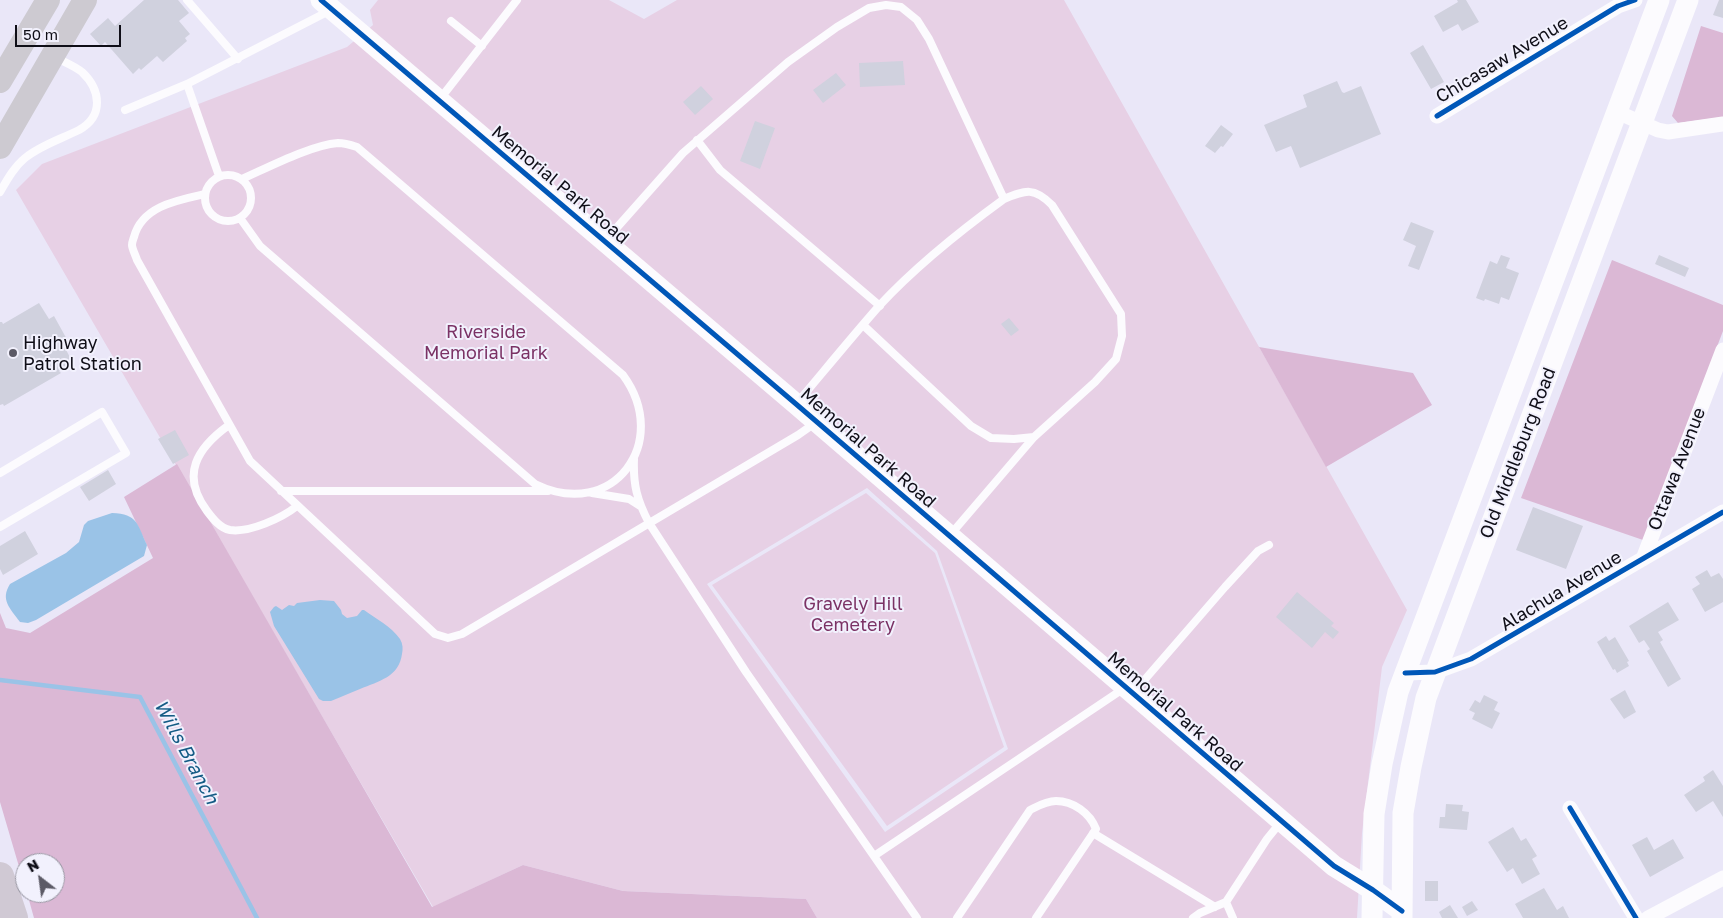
<!DOCTYPE html>
<html>
<head>
<meta charset="utf-8">
<style>
	body { margin:0 }
	#map { position:relative; width:1723px; height:918px; overflow:hidden; background:#eae7f8; font-family:"Golos Text",sans-serif }
	canvas { display:block }
	.north { position:absolute; left:15px; top:853px; width:50px; height:50px; box-sizing:border-box; background:#f2f1fd; border:1px solid #9796a1; border-radius:50%; rotate:330deg; font-size:14px; font-weight:700; line-height:20px; text-align:center; color:#0f0e17 }
	.north::after { content:''; display:block; margin:auto; width:18px; height:22px; background:#5c5a66; clip-path:polygon(50% 0,100% 100%,50% 72%,0 100%) }
	.scale { position:absolute; left:15px; top:25px; width:106px; height:22px; box-sizing:border-box; border:2px solid #0f0e17; border-top:0; padding-left:6px; font-size:15px; line-height:18px; white-space:nowrap; color:#0f0e17; -webkit-text-stroke:4px #f2f1fd; paint-order:stroke }
</style>
</head>
<body>
<div id="map">
<canvas width="1723" height="918"></canvas>
<div class="north">N</div>
<div class="scale">50 m</div>
</div>
<script>
const ctx = document.querySelector('canvas').getContext('2d');
ctx.lineJoin = 'round';
function fillPath(path, color) {
  ctx.fillStyle = color;
  ctx.fill(path, 'evenodd');
}
function stroke(path, color, width, dash) {
  ctx.strokeStyle = color;
  ctx.lineWidth = width;
  ctx.lineCap = dash ? 'butt' : 'round';
  ctx.setLineDash(dash || []);
  ctx.stroke(path);
}
function write(font, color, halo, rows, align = 'center') {
  ctx.font = font + ' "Golos Text",sans-serif';
  ctx.lineWidth = 4;
  ctx.setLineDash([]);
  ctx.textBaseline = 'middle';
  ctx.strokeStyle = halo;
  ctx.fillStyle = color;
  for (const [text, x, y, turn = 0] of rows) {
    ctx.save();
    ctx.translate(x, y);
    ctx.rotate((+turn || 0) * Math.PI / 180);
    ctx.textAlign = isNaN(turn) ? turn : align;
    if (halo) ctx.strokeText(text, 0, 0);
    ctx.fillText(text, 0, 0);
    ctx.restore();
  }
}
const green = new Path2D(`
	M378,0H609L644,19L677,0H1064L1407,610L1382,667L1362,833L1357,918H817L806,899L623,891L523,865L433,907L16,190L42,164L347,47L373,25L370,10ZM867,488L937,551L1008,749L885,832L707,584Z
	M866,493L935,553L1004,747L887,826L712,585Z`);
const forest = new Path2D(`
	M1701,26L1723,33V117L1678,123L1672,116Z
	M1612,260L1723,305V331L1643,540L1521,498Z
	M1259,347L1413,373L1432,405L1326,467Z
	M177,464L432,907L523,865L623,891L806,899L817,918H34L27,893H55V863H25V887L0,802V613L6,628L30,633L153,558L124,497Z`);
const water = new Path2D(`
	M112,513C138,514 137,524 147,545L144,556L36,620L28,623L20,622C10,608 0,600 10,584L66,553L79,542L84,525L88,521Z
	M320,600L334,601L341,610L342,614L347,618L357,616L362,610H364C376,619 391,626 400,639C403,644 403,649 402,654C399,677 379,681 360,689C350,693 341,697 331,701H323L319,699L274,626L270,612L274,607L276,606L282,610L289,605L294,606L297,603Z`);
const stream = new Path2D(`
	M0,680L140,697L257,918`);
const building = new Path2D(`
	M144,0H178L189,13L179,21L190,34L185,38L187,41L163,62L157,56L141,70L139,68L133,74L105,42L101,46L90,34L108,18L115,26Z
	M1457,0H1466L1479,22L1462,31L1458,24L1443,32L1434,16L1458,2Z
	M1719,0H1723V18L1713,15Z
	M1423,45L1444,82L1431,89L1410,53Z
	M903,61L905,85L860,87L859,63Z
	M836,73L846,85L823,103L813,90Z
	M1337,81L1342,92L1344,93L1361,86L1381,134L1300,168L1291,146L1276,152L1264,125L1307,107L1303,95Z
	M701,86L713,99L695,115L683,102Z
	M755,121L775,128L760,169L740,161Z
	M1221,125L1233,134L1223,147L1221,146L1215,153L1205,146Z
	M1411,222L1434,231L1419,270L1408,266L1416,246L1403,240Z
	M1501,255L1510,258L1506,268L1519,273L1509,300L1501,297L1499,304L1485,299L1484,301L1476,298L1490,261L1497,264Z
	M1659,255L1689,268L1685,277L1655,264Z
	M39,303L49,319L54,316L69,343L64,346L73,363L59,371L61,373L4,406L3,404L0,405V322H2L3,324Z
	M1009,318L1019,330L1011,336L1001,324Z
	M175,430L189,455L173,464L158,439Z
	M108,470L116,484L89,501L80,487Z
	M1533,507L1583,526L1566,569L1516,550Z
	M25,531L38,554L3,575L0,569V546Z
	M1707,570L1711,577L1719,573L1723,579V602L1705,612L1692,589L1700,584L1695,577Z
	M1297,592L1334,623L1331,626L1339,632L1333,639L1325,632L1312,648L1276,617Z
	M1668,602L1679,620L1658,632L1663,640L1660,642L1681,679L1668,687L1647,651L1650,649L1644,640L1639,643L1629,626Z
	M1606,636L1609,641L1615,637L1629,661L1627,662L1629,666L1617,673L1615,669L1613,670L1597,642Z
	M1625,690L1636,712L1624,719L1610,699Z
	M1484,695L1498,702L1494,710L1500,713L1492,729L1472,719L1475,713L1469,710L1475,700L1480,703Z
	M1713,770L1723,786V817L1713,801L1696,812L1684,795L1705,781L1703,777Z
	M1446,804L1463,805L1462,811L1469,812L1467,830L1439,828L1440,817H1445Z
	M1513,827L1521,841L1526,838L1537,856L1532,859L1540,874L1522,884L1513,868L1507,872L1488,842Z
	M1647,837L1654,850L1673,839L1684,858L1650,877L1632,845Z
	M1425,881H1438V901H1425Z
	M1544,888L1557,910L1563,906L1569,918H1523L1515,904Z
	M1472,901L1478,910L1467,916L1462,907Z
	M1450,905L1458,918H1442L1439,912Z`);
const lane = new Path2D(`
	M187,0L238,59
	M451,21L482,46
	M187,84L219,176
	M440,99L517,0
	M125,110L187,84L331,10
	M697,140L720,170L880,306
	M205 198a23 23 0 1 1 46 0a23 23 0 1 1-46 0Z
	M0,192C7,180 14,167 25,158C41,145 61,139 79,130C104,116 101,90 82,72C75,66 64,62 55,57
	M205,194C178,200 142,206 134,237C133,240 132,242 132,245C132,249 136,256 137,260L250,461L435,634L448,638L462,634L798,435L808,428L812,421
	M240,218L260,246L535,484C613,522 672,442 623,375L357,147C351,145 344,143 338,143C311,145 267,168 242,179
	M605,241L683,153L788,62L837,27L869,8L886,5L901,7L917,20L929,39L1004,199C960,231 916,266 879,306C851,338 824,371 797,403
	M863,325L971,426L991,438L1014,439L1034,437
	M229,425C197,448 180,475 207,511C213,519 220,528 230,530C249,533 282,518 297,506
	M634,459C633,485 637,500 649,523L746,672L917,918
	M0,473L102,412L126,453L0,527
	M281,491H548
	M592,493L629,499L640,506
	M951,534L1034,437L1095,382L1116,359L1122,336L1121,314L1052,205C1034,187 1026,190 1004,199
	M1134,692L1225,587L1258,551L1269,545
	M1093,833L1215,907
	M874,856L1117,693L1122,687
	M1226,902L1233,918
	M957,918L1030,810C1038,806 1046,801 1056,801C1073,801 1090,813 1096,829L1036,918
	M1193,918L1200,913L1226,902L1267,839L1280,823`);
const street = new Path2D(`
	M1617,112L1658,130L1668,132L1723,124
	M1437,116L1618,6L1635,0
	M1643,559L1723,350
	M1405,673L1435,672L1471,659L1723,512
	M1570,808L1636,918
	M1648,918L1723,878`);
const secondary = new Path2D(`
	M321,0L796,404L1334,866L1373,890L1402,911
	M1372,918L1374,814L1382,764L1398,692L1659,0
	M1402,918L1403,813L1411,767L1426,698L1688,0`);
const primary = new Path2D(`
	M0,81L48,0
	M0,147L85,0`);
const highway = new Path2D(`
	M0,876L14,918`);
const cycleway = new Path2D(`
	M321,0L796,404L1334,866L1373,890L1402,911
	M1437,116L1618,6L1635,0
	M1405,673L1435,672L1471,659L1723,512
	M1570,808L1636,918`);
const markers = [
	[13,353,5,"#5c5a66"]
];
const streetNames = [
	["Chicasaw Avenue",1502,60,-31],
	["Memorial Park Road",560,185,40],
	["Memorial Park Road",868,448,41],
	["Old Middleburg Road",1518,453,-69],
	["Ottawa Avenue",1677,469,-69],
	["Alachua Avenue",1561,591,-31],
	["Memorial Park Road",1175,712,41]
];
const parkNames = [
	["Riverside",486,332],
	["Memorial Park",486,353],
	["Gravely Hill",853,604],
	["Cemetery",853,625]
];
const poiNames = [
	["Highway",23,343],
	["Patrol Station",23,364]
];
const waterNames = [
	["Wills Branch",186,752,62]
];
fillPath(green, '#e7d0e5');
fillPath(forest, '#dbb8d5');
fillPath(water, '#9ac3e7');
stroke(stream, '#9ac3e7', 4.5);
fillPath(building, '#d0d1de');
stroke(lane, '#fcfbfe', 8);
stroke(street, '#fcfbfe', 15);
stroke(secondary, '#fcfbfe', 21);
stroke(primary, '#cdcad1', 24);
stroke(highway, '#d0c9d4', 28);
stroke(cycleway, '#0057b8', 5);
for (const [x, y, r, color] of markers) {
  const dot = new Path2D();
  dot.arc(x, y, r, 0, 2 * Math.PI);
  ctx.fillStyle = color;
  ctx.fill(dot);
  stroke(dot, '#f2f1fd', 2);
}
write('18px', '#0f0e17', '#f2f1fd', streetNames);
write('18px', '#7b3265', '#f2f1fd', parkNames);
write('18px', '#0f0e17', '#f2f1fd', poiNames, 'left');
write('italic 19px', '#145b85', '#f2f1fd', waterNames);
</script>
</body>
</html>
